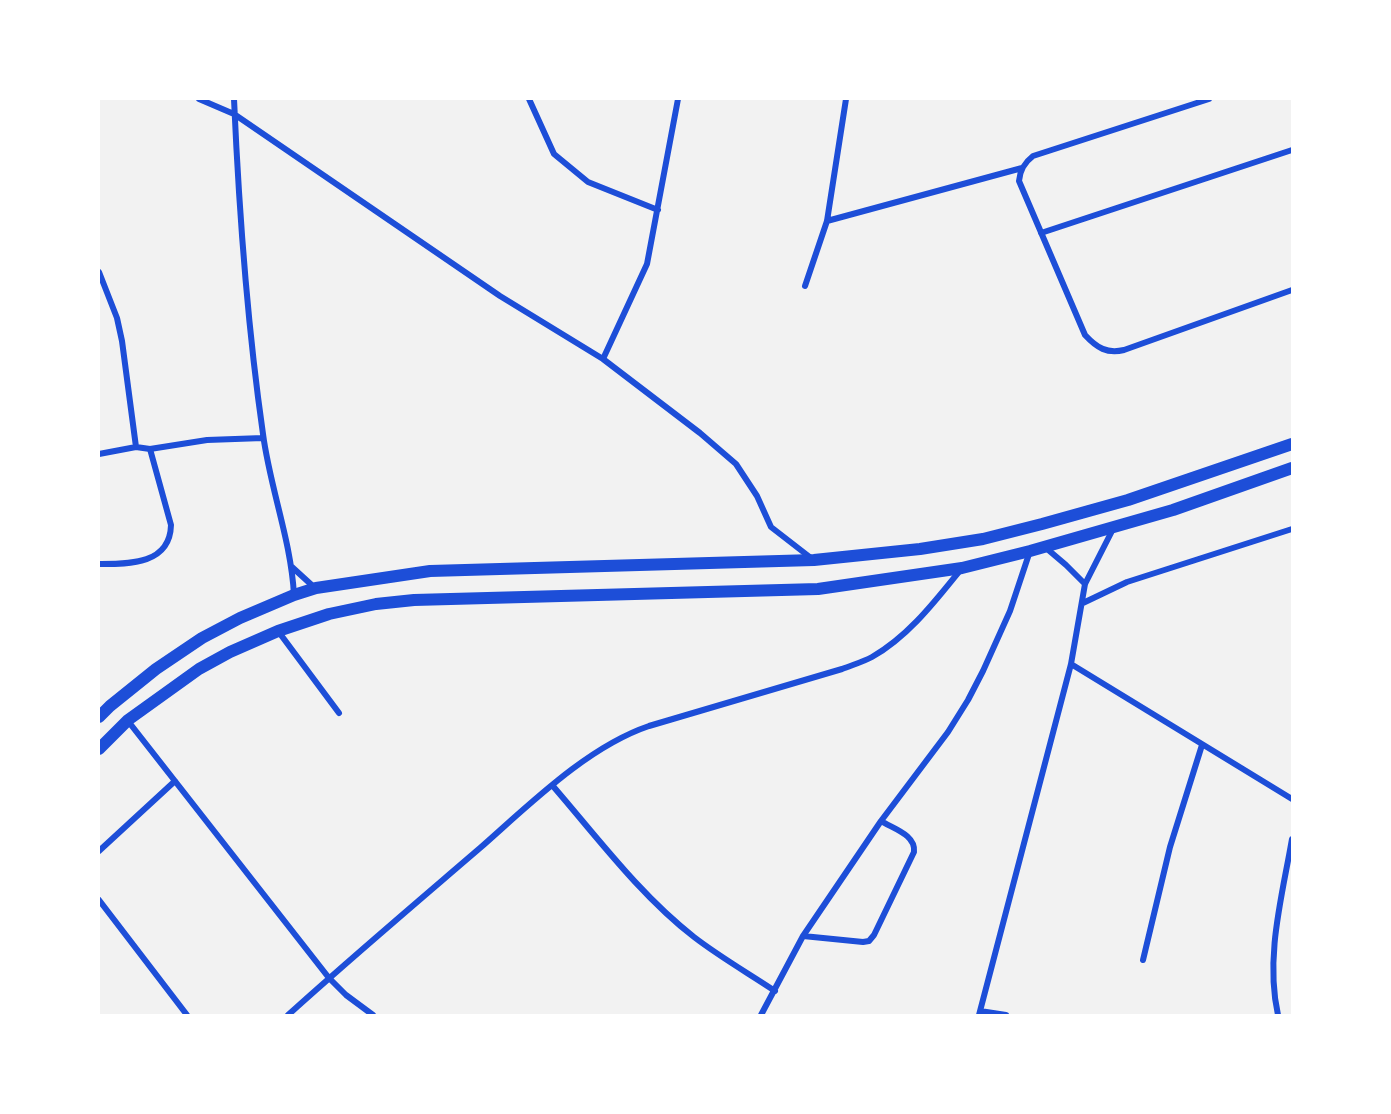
<!DOCTYPE html>
<html>
<head>
<meta charset="utf-8">
<style>
	body { margin:0 }
	#map { position:relative; width:1391px; height:1114px; overflow:hidden; background:#f2f2f2; font-family:"Exo 2",sans-serif }
	canvas { display:block }
	.frame { position:absolute; inset:0; border:100px solid #fff; pointer-events:none }
</style>
</head>
<body>
<div id="map">
<canvas width="1391" height="1114"></canvas>
<div class="frame"></div>
</div>
<script>
const ctx = document.querySelector('canvas').getContext('2d');
ctx.lineJoin = 'round';
function stroke(path, color, width, dash) {
  ctx.strokeStyle = color;
  ctx.lineWidth = width;
  ctx.lineCap = dash ? 'butt' : 'round';
  ctx.setLineDash(dash || []);
  ctx.stroke(path);
}
const minor = new Path2D(`
	M199,99L234,114L500,296L603,359L700,433L736,464L757,496L771,527L811,558
	M234,99C239,211 247,323 263,434C270,488 291,540 294,595
	M529,99L554,154L588,182L658,210
	M1209,99L1033,156C1024,163 1020,170 1019,181L1085,335C1097,348 1107,354 1124,350L1292,290
	M827,221L1022,168
	M1041,233L1292,150
	M99,272L117,318L122,341L136,447L150,449L207,440L263,438
	M805,286L827,221L846,99
	M603,359L647,264L678,99
	M99,454L136,447
	M1046,548L1066,565L1085,584
	M99,564C128,564 170,565 171,525L150,449
	M292,567L315,588
	M1083,603L1127,582L1292,529
	M278,631L339,713
	M1071,664L1292,799
	M128,721L329,978L346,995L373,1015
	M552,785C597,837 640,895 694,937C720,957 748,973 775,991
	M99,851L175,781
	M99,900L187,1015
	M803,936L863,942L869,941L874,935L914,852C916,835 894,829 881,821
	M1143,960L1170,847L1202,745
	M980,1011L1006,1015
	M288,1015C351,958 416,903 480,848C529,805 587,747 649,726L842,669C852,665 863,662 872,657C909,636 936,600 962,568
	M761,1015L803,936L881,821L948,732L968,700L983,671L1010,611L1030,551
	M979,1015L1071,664L1085,584L1113,529
	M1278,1015C1265,957 1282,897 1292,839`);
const primary = new Path2D(`
	M99,717L110,706L156,669L202,638L240,618L294,595L316,588L430,571L814,560L920,549L983,539L1042,524L1128,500L1292,444
	M99,749L128,720L199,669L230,652L278,631L329,614L376,604L414,600L818,589L962,568L1030,551L1173,510L1292,468`);
stroke(minor, '#1d4ed8', 6);
stroke(primary, '#1d4ed8', 12);
</script>
</body>
</html>
